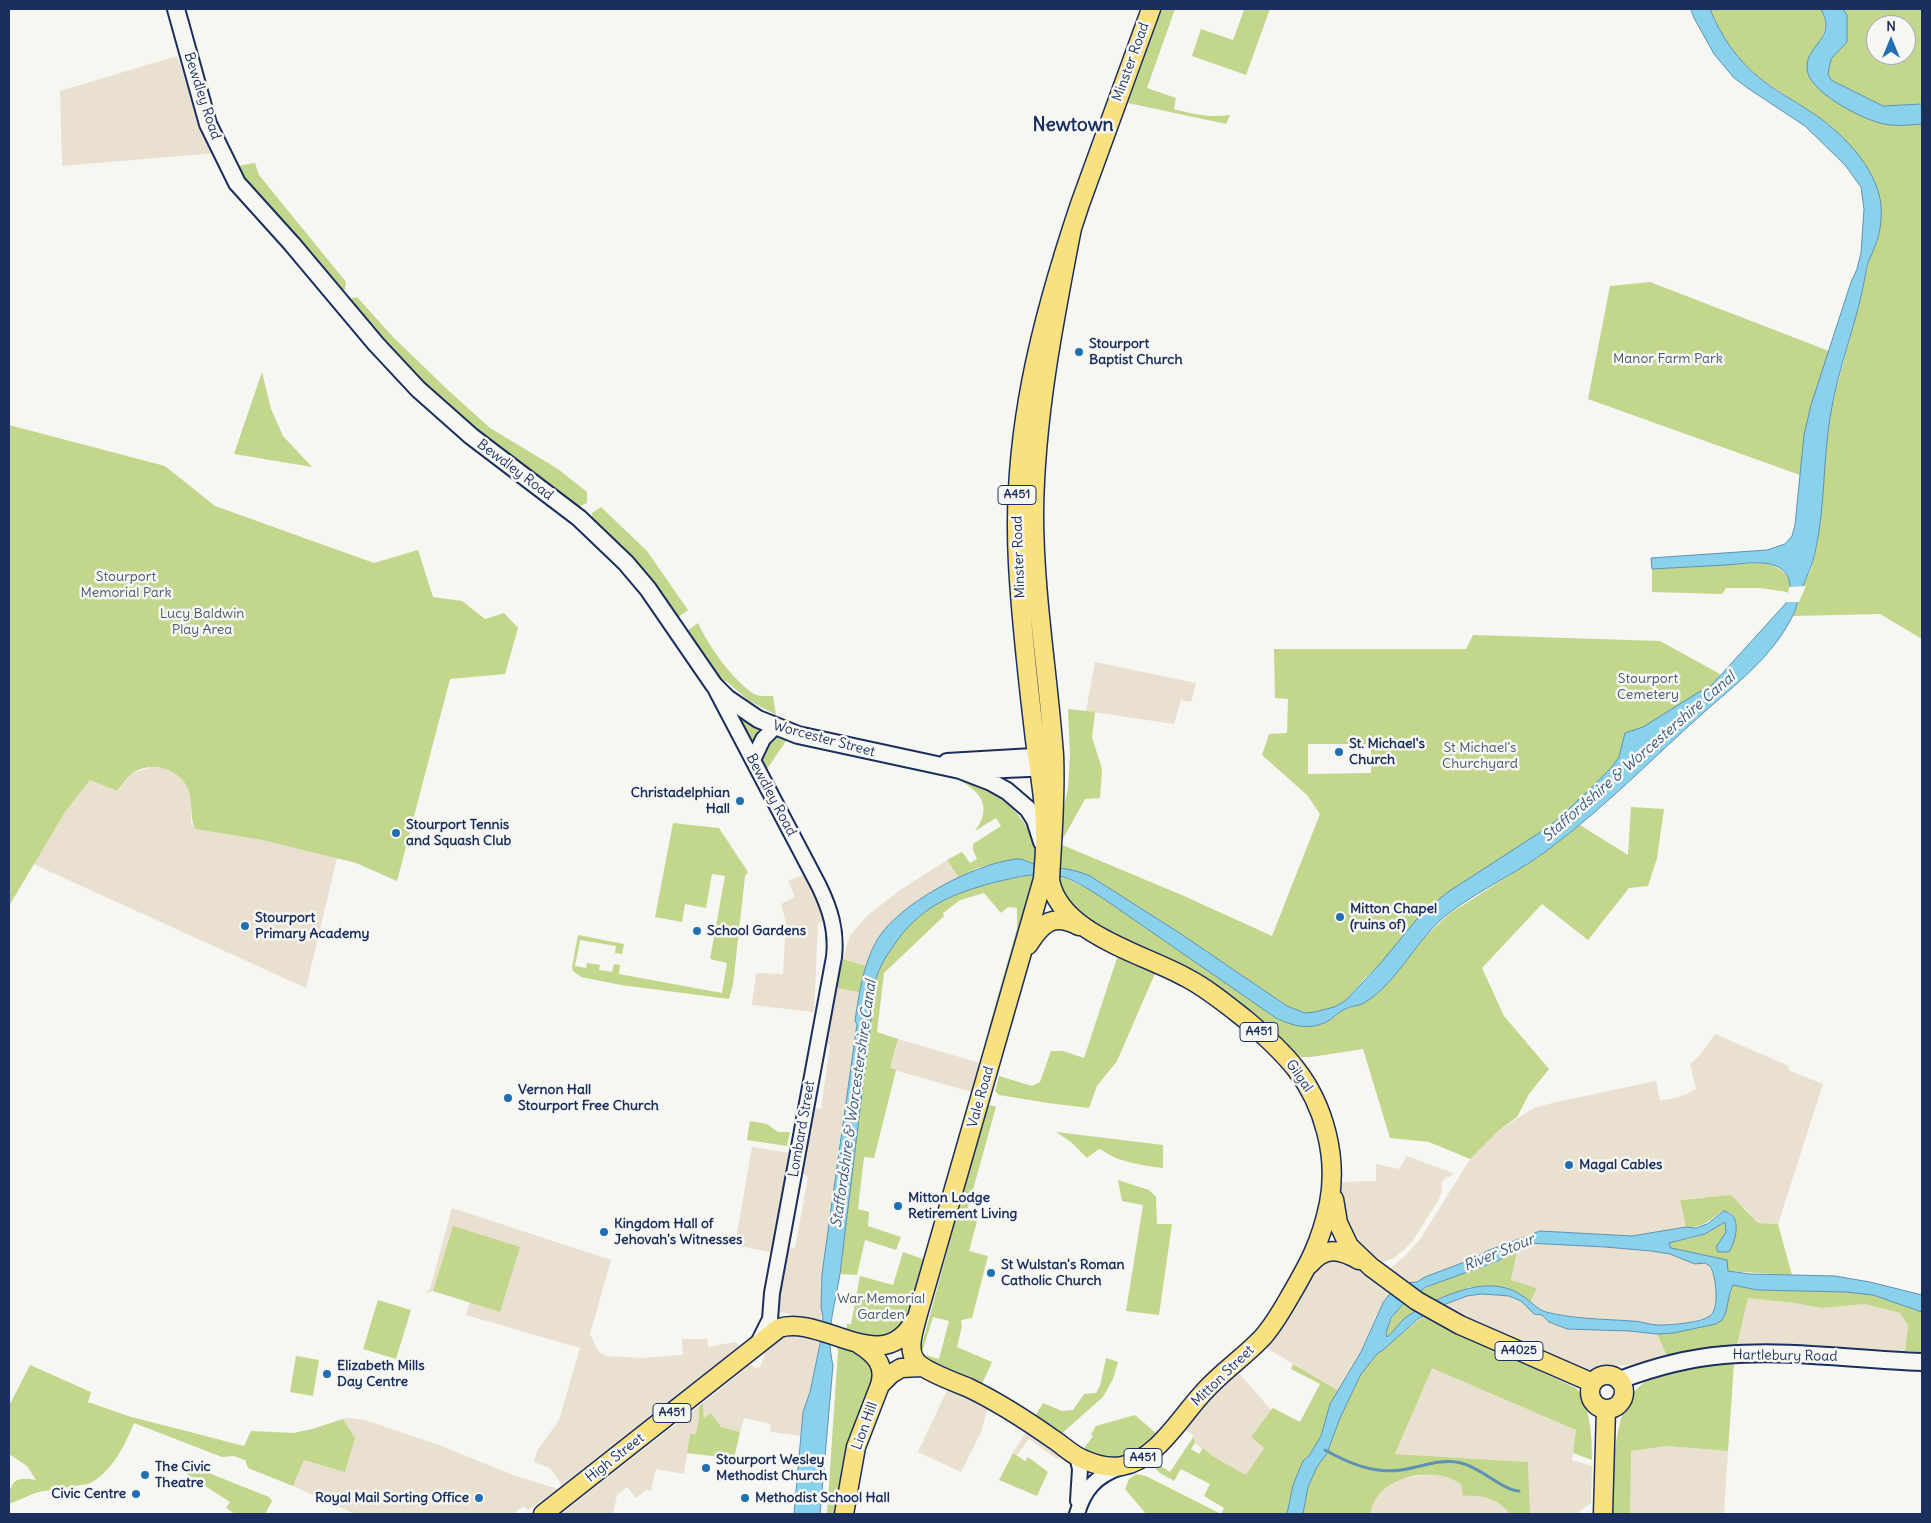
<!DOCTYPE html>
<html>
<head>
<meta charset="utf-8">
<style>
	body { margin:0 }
	#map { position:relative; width:1931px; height:1523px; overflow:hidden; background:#f6f6f2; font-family:Delius,sans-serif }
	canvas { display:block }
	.frame { position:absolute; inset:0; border:10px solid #1b2f5e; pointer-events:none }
	.north { position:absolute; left:1866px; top:15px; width:50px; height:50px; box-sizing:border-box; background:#f6f6f2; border:1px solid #9ea6b7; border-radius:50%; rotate:0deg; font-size:14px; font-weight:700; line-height:20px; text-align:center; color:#1b2f5e }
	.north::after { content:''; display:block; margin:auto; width:18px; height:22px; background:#1f6fb2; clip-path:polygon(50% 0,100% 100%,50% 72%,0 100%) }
</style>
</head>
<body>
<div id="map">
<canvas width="1931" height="1523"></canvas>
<div class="frame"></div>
<div class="north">N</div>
</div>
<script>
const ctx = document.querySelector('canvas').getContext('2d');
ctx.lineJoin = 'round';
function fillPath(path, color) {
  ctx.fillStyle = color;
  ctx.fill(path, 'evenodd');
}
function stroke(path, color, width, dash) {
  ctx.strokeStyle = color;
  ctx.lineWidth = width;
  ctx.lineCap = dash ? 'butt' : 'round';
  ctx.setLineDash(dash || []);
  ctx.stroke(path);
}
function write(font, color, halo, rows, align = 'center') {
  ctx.font = font + ' Delius,sans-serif';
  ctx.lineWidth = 5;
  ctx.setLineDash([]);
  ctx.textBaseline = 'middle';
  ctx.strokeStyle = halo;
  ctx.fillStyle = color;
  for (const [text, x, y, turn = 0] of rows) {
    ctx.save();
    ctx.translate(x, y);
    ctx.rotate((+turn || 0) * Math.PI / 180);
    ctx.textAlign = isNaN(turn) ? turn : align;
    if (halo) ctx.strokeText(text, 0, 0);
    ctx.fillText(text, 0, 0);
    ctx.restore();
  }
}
const built = new Path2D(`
	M177,56L202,129L216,153L62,166L60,91Z
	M1095,662L1196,683L1191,702L1181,700L1174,724L1086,711Z
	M151,767L163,768L173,771L181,778L187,786L191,798V822L195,829L262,840L337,858L306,988L33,864L65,812L90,780L117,791L131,774Z
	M947,860L959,878L934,891L899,914L877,940L866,966L843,959L848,941L852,933L867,916L900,890Z
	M805,874L822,908L826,922L818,923L814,1012L752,1005L756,973L783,974L786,923L781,904L795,897L788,881Z
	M836,988L859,992L855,1020L857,1024L843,1133L822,1274L821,1307L822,1322L780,1312L776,1308L780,1271H784L788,1247L795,1248L808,1177L802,1173L805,1150L813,1108L821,1109L830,1045L824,1044Z
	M1715,1034L1789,1066L1788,1070L1823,1084L1778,1224L1758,1223L1744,1207L1703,1197L1680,1200L1686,1227L1632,1236L1540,1231L1487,1251L1475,1258L1425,1277L1417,1282L1403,1283L1393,1273L1391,1268L1407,1254L1421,1238L1470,1159L1499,1130L1534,1108L1552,1103L1656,1081L1660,1101L1679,1097L1687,1094L1696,1089L1690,1064L1700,1055Z
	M898,1039L980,1063L972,1092L890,1069Z
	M752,1147L790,1153L774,1253L735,1245Z
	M1407,1156L1453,1173L1450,1177H1446L1441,1183L1442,1191L1438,1201L1413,1240L1405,1249L1392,1259L1381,1263L1376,1262L1348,1236L1337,1182L1376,1181V1164L1399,1169Z
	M452,1208L611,1260L590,1334L598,1351L606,1356L644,1358L683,1355L682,1339H707L708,1347L735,1342L739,1346L562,1485L550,1468L534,1462L537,1451L559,1420L580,1348L466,1315L470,1302L433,1291L425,1294L430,1289Z
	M1527,1243L1605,1247L1651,1251L1670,1254L1695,1264L1705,1263L1710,1266L1715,1279L1717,1297L1714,1311L1711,1316L1690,1322L1657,1325L1638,1321L1586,1319L1542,1311L1530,1303L1537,1288L1511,1280L1517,1251Z
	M1338,1259L1355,1266L1393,1292L1376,1316L1361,1352L1339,1391L1265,1347L1276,1336L1321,1261Z
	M1481,1294L1509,1296L1521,1301L1534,1314L1542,1315L1549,1322L1567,1329L1642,1331L1657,1334L1667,1356L1636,1364L1584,1370L1438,1307L1467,1296Z
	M1748,1298L1794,1303L1822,1308L1865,1304L1900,1313L1908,1324L1905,1351L1812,1345L1767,1344L1737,1345Z
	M792,1333L820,1340L810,1392L803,1412L800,1436L771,1432L770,1424L744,1418L740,1432L721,1427L711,1413L704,1419L703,1403L751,1364L755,1368L760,1367L766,1351L776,1338Z
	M1432,1367L1576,1430L1572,1460L1592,1466L1591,1503L1576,1514H1530L1528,1462L1395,1454Z
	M1237,1371L1271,1410L1251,1437L1264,1448L1246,1475L1214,1457L1195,1443L1194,1436L1182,1428L1201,1403Z
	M949,1386L988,1405L982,1430L961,1472L918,1452Z
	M699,1406V1418L696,1435L690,1434L684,1474L656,1469L651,1491L646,1490L636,1498L627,1487L617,1495L613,1514H561Z
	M351,1418L368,1421L439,1445L513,1475L558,1489L528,1510L524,1506L513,1514H355L293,1486L304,1460L355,1438L343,1419Z
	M1027,1430L1061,1454L1057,1459L1029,1439L1017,1455L1013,1453Z
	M1667,1446L1728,1451L1724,1512L1720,1514H1630V1451Z
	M1430,1474L1445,1476L1461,1484L1463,1496L1477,1495L1489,1498L1504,1506L1510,1514H1370L1373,1502L1381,1492L1391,1484L1400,1479Z`);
const green = new Path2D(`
	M1162,9H1175L1147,88L1176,98L1174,109C1193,114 1210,118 1230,115L1226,124L1128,103Z
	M1241,9H1270L1246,75L1192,56L1201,29L1233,40L1244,10Z
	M1710,9H1821C1831,28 1821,41 1809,56L1831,99L1881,123L1910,125L1922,124V639L1880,614L1793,616L1802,587L1811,570L1817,546L1827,436L1832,405L1862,293L1869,258L1877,242L1881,217L1830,125L1761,79L1742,62L1723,37Z
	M1843,9H1922V104L1883,106L1831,80L1828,74L1831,59L1847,42V16ZM1876,25H1906V55H1876Z
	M255,163L259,175L346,282L345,290H337L231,167Z
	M1650,282L1829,351L1807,423L1800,475L1588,399L1610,286Z
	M357,297L393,337L449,391L490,428L558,469L587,492V503L578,507L475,432L421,386L350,304L352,298Z
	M262,372L271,409L283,436L312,467L234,454Z
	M9,425L165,466L215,506L374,563L418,550L433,597L462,601L485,619L504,613L518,628L505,674L450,679L397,881L356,863L262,840L195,829C189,816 194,801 187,787C178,767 147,760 130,775C125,780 121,786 117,791L90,780L65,812L9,906Z
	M601,507L647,551L688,610L673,621L591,523L592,513Z
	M1760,563C1779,565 1796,576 1789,598L1787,592L1760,588H1726L1722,594L1652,592V569Z
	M698,623C709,647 732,679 754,694C759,697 767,696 773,696L776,715L748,700L726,681L715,682L683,634Z
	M1473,635L1660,641L1720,674L1708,698L1608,786L1452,900L1366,977L1345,1001L1334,1007L1315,1012L1305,1013L1287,1006L1178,932L1090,876L1058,867L1062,817L1068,788L1070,755L1068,709L1095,712L1092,737L1102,769L1100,798L1085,799L1060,844L1184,896L1272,936L1320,814L1307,795L1262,755L1269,734L1287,733L1288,699L1275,698L1274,649H1466ZM1308,744H1371V773L1308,774Z
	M739,719L763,731L752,747Z
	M777,735L788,738L765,772L760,762L769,741Z
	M960,781C1000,791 1038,821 1036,865L1017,859L977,868L959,878L947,860L962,852L970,863L977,859L973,850V844L1001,826L996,818L975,831C992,808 982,792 960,781Z
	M1631,807L1664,809L1657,858L1648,886L1629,888L1588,940L1542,904L1482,968L1504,1016L1549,1069L1529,1094L1517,1117L1499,1130L1470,1159L1429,1142L1390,1138L1363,1049L1311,1057H1298L1260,1023L1107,933L1065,903L1058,875L1088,889L1104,899L1276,1018L1321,1025L1336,1016L1340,1011L1364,1003L1377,993L1394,975L1426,936L1449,914L1537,858L1580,825L1628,855Z
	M673,823L719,828L748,872L745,876L733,984L729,999L621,985L581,977L573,971L572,967L578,935L624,944L622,954L615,953L616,946L580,940L575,966L586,968L587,963L600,965L599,970L612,972L614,964L620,965L619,974L722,993L727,963L710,959L725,876L712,874L706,908L685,904L682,922L655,917Z
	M1030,873L1035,874L1033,887L989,1032L988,1031L1017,928V908L1008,907L1001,913L984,893L960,900L943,913L944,916L884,973L877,1032L898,1039L890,1068L896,1070L874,1158L864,1157L858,1209L869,1212L868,1226L901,1237L896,1250L865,1240L857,1275L840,1274L873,993C887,917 954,887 1023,877Z
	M1119,952L1157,969L1117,1061L1097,1086L1089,1108L1048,1103L999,1095L995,1091L999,1076L1032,1086L1040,1082L1051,1051H1063L1084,1058Z
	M843,959L866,966L859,992L836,988Z
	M990,1105L996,1107L972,1193L967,1194L964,1191L987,1107Z
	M750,1121L767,1124L778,1132H790L787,1146L747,1140Z
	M1056,1132L1163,1145V1168C1148,1166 1131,1164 1116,1158C1110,1156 1105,1151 1099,1149L1087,1158L1071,1142Z
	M1118,1180L1149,1190L1156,1197L1157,1224H1172L1159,1315L1126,1311L1143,1205L1122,1201Z
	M1731,1195L1758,1223L1778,1224L1792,1275L1727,1271V1260L1671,1248L1669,1243L1700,1236L1725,1222L1726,1232L1718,1252L1734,1217L1730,1212L1723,1211C1708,1220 1705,1228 1686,1227L1680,1200Z
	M966,1200L969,1204L965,1218L977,1221L969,1251L988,1256L972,1318L961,1320L962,1326L957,1347L992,1362L981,1386L923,1360L922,1354L939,1359L949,1321L933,1317L923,1349L921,1348L961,1201Z
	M453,1226L520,1247L500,1312L433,1291Z
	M1517,1251L1511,1280L1537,1288L1530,1303L1522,1295L1499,1287H1470L1450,1296L1442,1297L1406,1318L1387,1338C1384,1318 1411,1294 1428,1287C1450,1277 1474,1271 1497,1262C1504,1259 1510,1254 1517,1251Z
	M903,1252L923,1259L907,1316L898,1329L877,1337L846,1329L847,1324H851L860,1276L893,1285Z
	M1733,1285L1757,1290L1847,1292L1873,1295L1922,1312V1352L1905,1351L1908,1325L1900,1313L1865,1304L1822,1308L1794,1303L1748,1298L1737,1345L1708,1347L1667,1356L1657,1334L1701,1328L1726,1312L1730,1292Z
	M378,1300L411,1310L396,1359L363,1349Z
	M1425,1315L1461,1334L1576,1388C1591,1407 1592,1437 1592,1460L1573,1453L1576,1430L1432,1368L1395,1454L1528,1462L1530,1513L1510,1514C1498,1498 1482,1495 1463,1496L1461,1484C1455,1481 1449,1477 1443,1476C1414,1470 1376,1482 1370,1514H1303L1308,1487L1317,1467L1327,1453L1340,1418L1361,1374L1377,1354Z
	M836,1345L862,1354L870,1362L869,1365L874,1373L873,1381L852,1431L847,1451L838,1514H827L838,1351Z
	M296,1356L319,1360L313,1396L290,1392Z
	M1106,1358L1118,1362L1113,1379L1103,1397L1060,1435L1034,1418L1043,1403L1062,1411L1073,1410L1084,1394L1096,1393L1100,1386Z
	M1734,1363L1728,1451L1667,1446L1631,1451L1630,1514H1612C1614,1477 1610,1402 1647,1381C1673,1367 1705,1366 1734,1363Z
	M1293,1364L1339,1391L1330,1404L1321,1436L1309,1456L1303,1461L1293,1485L1287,1514H1146L1125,1489L1129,1479L1136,1474L1146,1476L1221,1514L1224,1508L1204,1496L1210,1484L1181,1469L1174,1481C1170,1478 1164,1476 1160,1473C1142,1459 1172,1439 1182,1428L1157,1464L1170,1472L1194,1436L1195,1443L1191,1449L1199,1454L1203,1448L1214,1457L1246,1475L1264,1448L1251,1437L1271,1410L1273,1408L1300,1422L1320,1384L1291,1369Z
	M30,1365L91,1392L88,1402L128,1416L244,1446L251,1431L294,1433L312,1429L343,1419L355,1438L345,1472L304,1460L293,1486L248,1468L245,1460L234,1456L222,1457L134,1423C125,1445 111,1474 88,1484L38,1492L9,1504C9,1482 14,1476 36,1480L27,1466L9,1454V1406Z
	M703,1403L704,1418L711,1413L721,1427L740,1432L733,1463L721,1462V1457L687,1453L690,1434H696L699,1418V1406Z
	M1135,1415L1158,1435L1131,1457L1109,1460L1083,1450L1093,1436L1091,1434L1096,1426Z
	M1013,1453L1025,1461L1028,1457L1048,1472L1037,1496L999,1480Z
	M186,1464L269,1497L272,1501L265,1514H235L226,1508L230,1502L182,1471Z`);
const water = new Path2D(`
	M1691,9H1710C1721,37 1738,61 1762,80C1776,91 1793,100 1808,110C1840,130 1877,167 1881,205C1882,218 1880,235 1875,246C1872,255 1867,262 1866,272C1858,321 1837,369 1830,418C1823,461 1825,506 1816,548C1813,565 1806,578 1800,593C1797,600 1797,607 1794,613C1774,656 1736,684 1702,714C1653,758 1606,806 1553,846C1520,872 1482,888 1449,913C1417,937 1398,983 1364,1003C1358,1006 1351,1006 1345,1009C1338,1012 1334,1018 1328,1021C1310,1031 1293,1026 1276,1018L1104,899C1090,890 1072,878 1056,875C1036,872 1019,877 1000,881C953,893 919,906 892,948C885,957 880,967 876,978L840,1274C835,1306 825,1333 833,1365L820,1514H794L803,1412L810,1392L820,1344L823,1317L821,1307L822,1274L857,1024L855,1021C859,993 863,965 877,940C899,903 974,864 1016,859C1024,858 1030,864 1038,865C1058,869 1069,867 1090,876L1178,932L1287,1006L1305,1013L1315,1012L1334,1007L1345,1001L1379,965L1417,919L1433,904L1448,892L1539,833L1557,820L1589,790L1611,768L1619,757L1625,733L1643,727L1699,692L1709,688L1787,602C1793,589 1791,572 1776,566C1761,560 1742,564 1726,565C1701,566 1677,568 1652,569L1651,558L1767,550L1785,544L1792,536L1795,525L1804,435L1811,405L1851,282L1857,269L1861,253L1864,209L1861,187L1845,165L1805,126L1749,89L1734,78L1714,54L1694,18Z
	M1821,9H1843L1847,15V42L1831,59L1828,74L1831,80L1883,106L1922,104V124C1909,125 1893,127 1880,123C1860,118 1807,91 1807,68C1806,44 1838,39 1821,9Z
	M1724,1211C1743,1215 1736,1240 1729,1252H1718L1716,1247L1726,1232L1725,1222L1705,1234L1669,1243L1671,1248L1727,1260L1728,1271L1750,1274L1835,1276L1870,1282L1922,1295V1312L1873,1295L1846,1292L1757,1290L1733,1285L1730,1292L1726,1312L1722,1320L1716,1324L1674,1333L1657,1334L1629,1331L1567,1329L1549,1322L1542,1315L1534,1314L1521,1301L1509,1296L1497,1295L1481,1294L1467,1296L1438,1307L1418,1319L1383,1350L1377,1354L1361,1374L1340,1418L1327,1453L1317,1467L1308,1487L1303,1514H1287L1293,1485L1303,1461L1309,1456L1321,1436L1330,1404L1361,1352L1383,1303L1388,1296L1403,1283L1417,1282L1425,1277L1475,1258L1487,1251L1540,1231L1632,1236L1686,1227L1696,1228L1707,1224ZM1527,1243L1605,1247L1651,1251L1670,1254L1695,1264L1705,1263L1710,1266C1716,1275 1720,1309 1710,1316C1700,1323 1671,1325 1658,1325C1650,1325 1641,1321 1632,1321C1603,1319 1574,1319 1546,1312C1536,1309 1530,1300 1521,1295C1511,1288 1497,1285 1485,1286C1461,1287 1424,1304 1405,1318C1398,1324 1394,1332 1387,1337L1386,1333L1391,1318L1403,1304L1426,1287L1498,1261Z`);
const pier = new Path2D(`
	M1806,586L1799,602H1783L1788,594L1789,587Z`);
const stream = new Path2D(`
	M1325,1450C1348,1463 1374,1474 1401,1470C1421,1467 1441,1458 1461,1463C1480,1467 1504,1491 1519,1491`);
const tertiary = new Path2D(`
	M716,690L819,886C830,909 837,930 834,957L772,1293L770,1319L759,1341
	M753,760L763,739L775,727
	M1077,1456L1080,1469L1078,1501
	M1077,1514C1084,1489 1096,1476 1121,1467`);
const secondary = new Path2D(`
	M176,9L208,124L237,183L292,244L376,344L418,389L471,436L579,518L626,563L648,589L714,685L727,698L758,719L798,735L960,770L991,782L1007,791L1028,809L1035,820L1042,842
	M947,762L1050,756
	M982,770L1052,767
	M1620,1380C1654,1367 1688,1358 1724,1355C1790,1349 1856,1360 1922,1362`);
const primary = new Path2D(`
	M1072,228C1054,321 1035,417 1034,513C1034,594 1048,674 1054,755C1056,797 1052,838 1050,880C1059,934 1145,954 1187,978C1208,989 1226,1004 1245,1019C1263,1034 1281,1050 1296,1069C1324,1105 1338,1157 1329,1203C1321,1242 1309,1264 1289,1298C1281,1312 1273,1326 1262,1338C1243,1358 1220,1373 1202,1394C1180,1418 1156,1460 1122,1466C1110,1468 1096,1465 1085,1460C1073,1456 1064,1446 1053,1439C1026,1420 998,1402 969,1388C957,1383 922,1370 916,1361C906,1349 915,1327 918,1314L1043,879C1044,863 1046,847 1045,830C1045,800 1039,770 1035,740C1028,681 1021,622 1018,563C1011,437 1040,323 1080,204L1151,9
	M1028,945C1043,922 1053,913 1079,926
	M1334,1199L1338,1223L1349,1246L1371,1267L1417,1301L1460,1325L1593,1383
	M1309,1265C1325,1246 1339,1249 1359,1260
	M859,1344C875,1354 886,1365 880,1385
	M1590 1392a17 17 0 1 1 34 0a17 17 0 1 1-34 0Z
	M543,1514L779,1328C822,1314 883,1379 914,1321
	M844,1514L856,1447L880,1385L891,1374L901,1368L921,1367
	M1603,1514L1606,1409`);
const markers = [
	[1079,352,5,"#1f6fb2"],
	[1339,752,5,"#1f6fb2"],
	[740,801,5,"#1f6fb2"],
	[396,833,5,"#1f6fb2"],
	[1340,917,5,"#1f6fb2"],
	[245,926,5,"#1f6fb2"],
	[697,931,5,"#1f6fb2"],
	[508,1098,5,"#1f6fb2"],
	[1569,1165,5,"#1f6fb2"],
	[898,1206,5,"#1f6fb2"],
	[604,1232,5,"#1f6fb2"],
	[991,1273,5,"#1f6fb2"],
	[327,1374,5,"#1f6fb2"],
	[706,1468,5,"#1f6fb2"],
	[145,1475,5,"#1f6fb2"],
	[136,1494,5,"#1f6fb2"],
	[479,1498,5,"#1f6fb2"],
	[745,1498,5,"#1f6fb2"]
];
const shields = [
	[1017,495,38],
	[1259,1032,38],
	[1519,1351,48],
	[672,1413,38],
	[1143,1458,38]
];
const shieldNames = [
	["A451",1017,495],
	["A451",1259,1032],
	["A4025",1519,1351],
	["A451",672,1413],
	["A451",1143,1458]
];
const streetNames = [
	["Minster Road",1131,62,-70],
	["Bewdley Road",202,96,72],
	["Bewdley Road",515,470,37],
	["Minster Road",1019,557,-92],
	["Worcester Street",824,739,15],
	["Bewdley Road",771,795,62],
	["Gilgal",1299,1076,55],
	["Vale Road",981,1097,-74],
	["Lombard Street",802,1129,-80],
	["Hartlebury Road",1785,1356,1],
	["Mitton Street",1223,1376,-44],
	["Lion Hill",865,1426,-70],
	["High Street",615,1458,-38]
];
const poiNames = [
	["Stourport",1089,344],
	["Baptist Church",1089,360],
	["St. Michael's",1349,744],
	["Church",1349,760],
	["Christadelphian",730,793,"right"],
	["Hall",730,809,"right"],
	["Stourport Tennis",406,825],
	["and Squash Club",406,841],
	["Mitton Chapel",1350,909],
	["(ruins of)",1350,925],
	["Stourport",255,918],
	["Primary Academy",255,934],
	["School Gardens",707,931],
	["Vernon Hall",518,1090],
	["Stourport Free Church",518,1106],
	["Magal Cables",1579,1165],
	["Mitton Lodge",908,1198],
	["Retirement Living",908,1214],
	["Kingdom Hall of",614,1224],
	["Jehovah's Witnesses",614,1240],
	["St Wulstan's Roman",1001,1265],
	["Catholic Church",1001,1281],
	["Elizabeth Mills",337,1366],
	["Day Centre",337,1382],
	["Stourport Wesley",716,1460],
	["Methodist Church",716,1476],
	["The Civic",155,1467],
	["Theatre",155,1483],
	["Civic Centre",126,1494,"right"],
	["Royal Mail Sorting Office",469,1498,"right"],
	["Methodist School Hall",755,1498]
];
const parkNames = [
	["Manor Farm Park",1668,359],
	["Stourport",126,577],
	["Memorial Park",126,593],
	["Lucy Baldwin",202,614],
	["Play Area",202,630],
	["Stourport",1648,679],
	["Cemetery",1648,695],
	["St Michael's",1480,748],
	["Churchyard",1480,764],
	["War Memorial",881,1299],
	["Garden",881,1315]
];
const waterNames = [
	["Staffordshire & Worcestershire Canal",1639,757,-41],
	["Staffordshire & Worcestershire Canal",854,1104,-82],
	["River Stour",1499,1253,-22]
];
const districtNames = [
	["Newtown",1073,126]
];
fillPath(built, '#e9e0d0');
fillPath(green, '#c2d68c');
fillPath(water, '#8ad2eb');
stroke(water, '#5e91b3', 1);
fillPath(pier, '#f6f6f2');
stroke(stream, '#5e91b3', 3);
stroke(tertiary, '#1b2f5e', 18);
stroke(secondary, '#1b2f5e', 20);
stroke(primary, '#1b2f5e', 21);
stroke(tertiary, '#f6f6f2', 14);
stroke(secondary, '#f6f6f2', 16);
stroke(primary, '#fae180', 18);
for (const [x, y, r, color] of markers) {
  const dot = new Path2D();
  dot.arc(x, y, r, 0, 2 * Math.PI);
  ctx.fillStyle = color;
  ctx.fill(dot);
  stroke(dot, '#f6f6f2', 2);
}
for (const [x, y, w] of shields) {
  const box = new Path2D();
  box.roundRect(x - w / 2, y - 9.5, w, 19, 4);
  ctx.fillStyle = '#f6f6f2';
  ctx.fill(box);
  stroke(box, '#1b2f5e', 1);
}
write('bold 12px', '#1b2f5e', null, shieldNames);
write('14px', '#1b2f5e', '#f6f6f2', streetNames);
write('bold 14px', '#1b2f5e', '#f6f6f2', poiNames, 'left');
write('14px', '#45596a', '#f6f6f2', parkNames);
write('italic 15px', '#375881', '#f6f6f2', waterNames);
write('bold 19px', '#1b2f5e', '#f6f6f2', districtNames);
</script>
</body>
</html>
